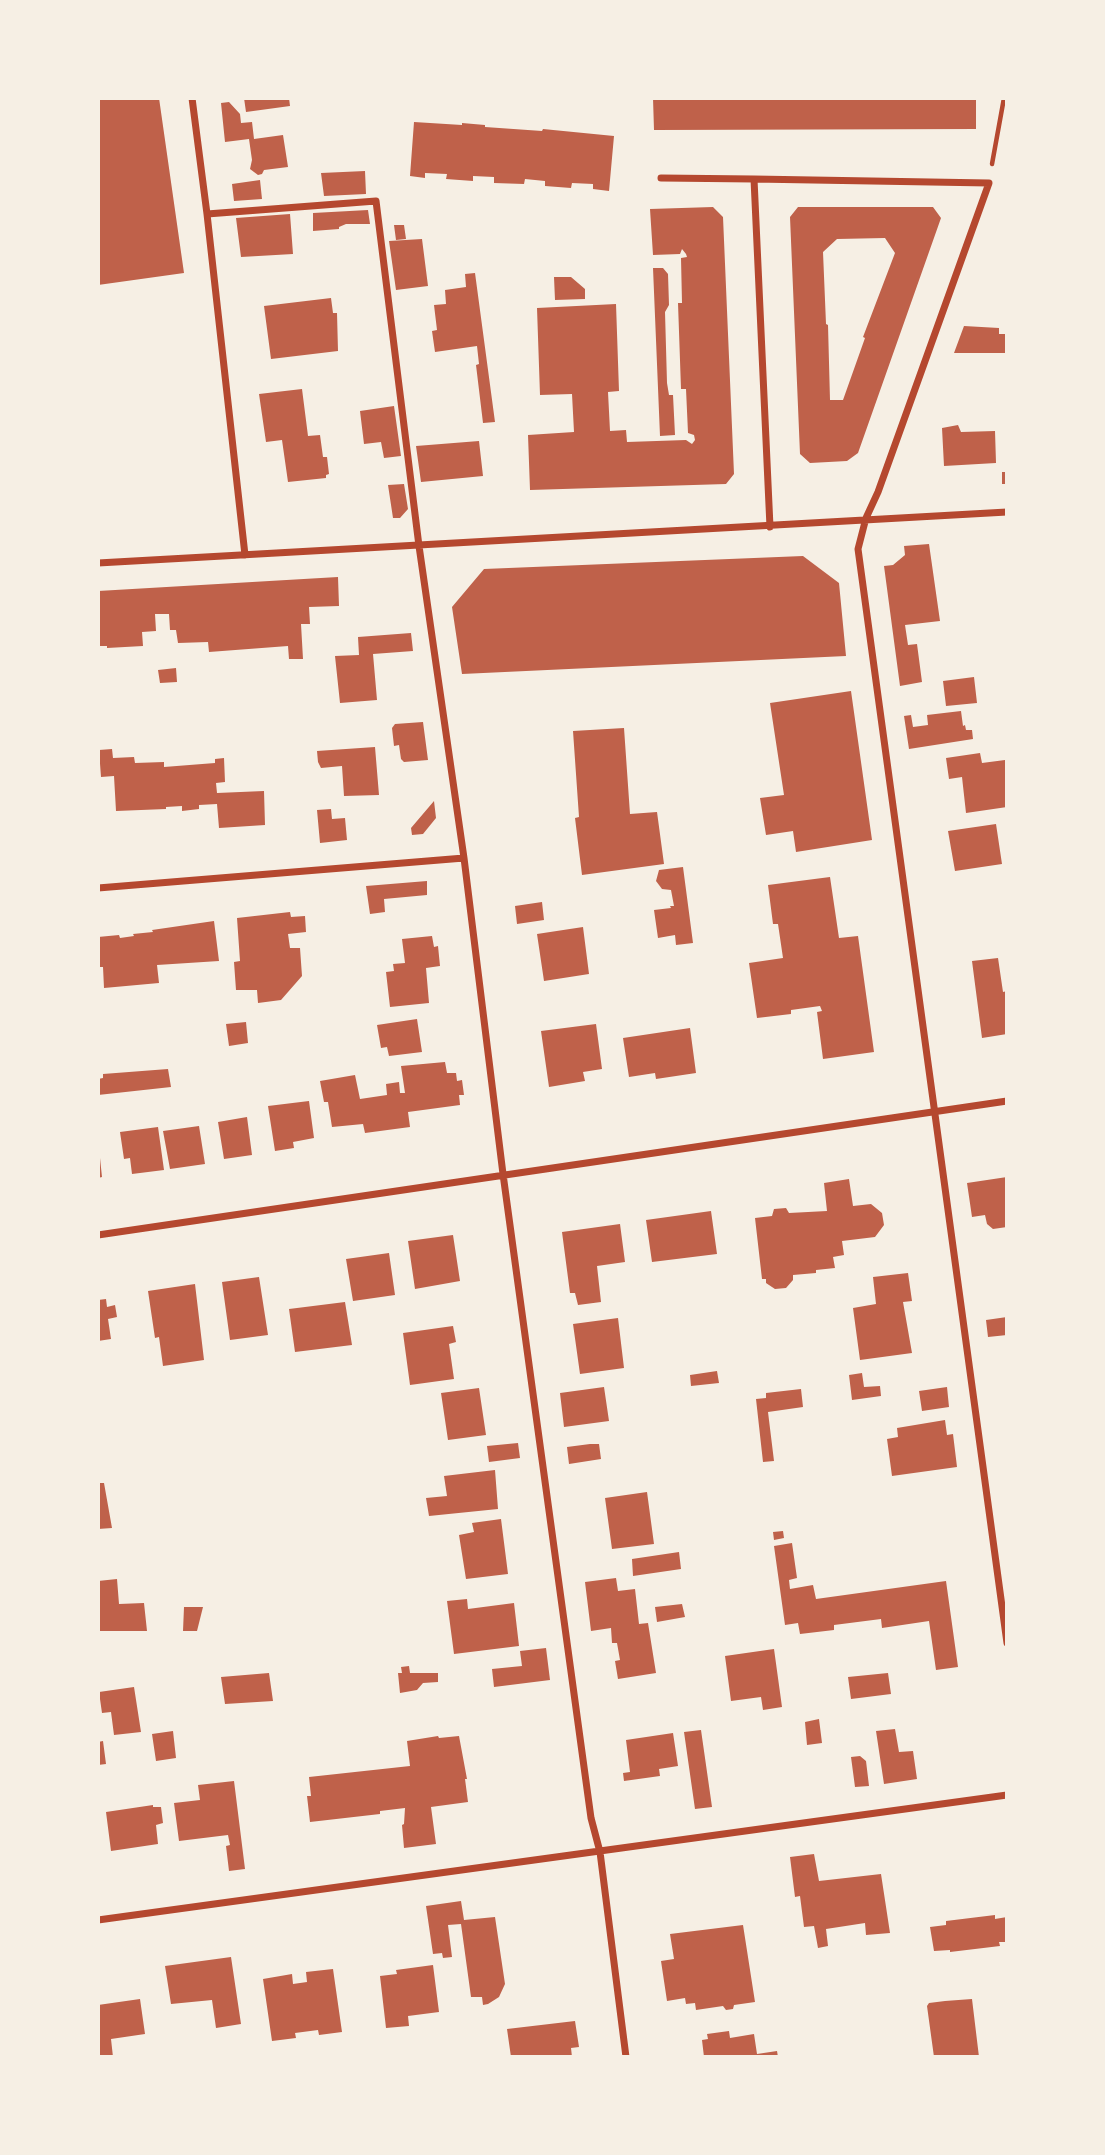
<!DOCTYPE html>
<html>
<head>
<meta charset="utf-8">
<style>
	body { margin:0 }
	#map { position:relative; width:1105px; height:2155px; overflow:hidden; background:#f6efe4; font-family:"Work Sans",sans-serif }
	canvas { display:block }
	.frame { position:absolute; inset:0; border:100px solid #f6efe4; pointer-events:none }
</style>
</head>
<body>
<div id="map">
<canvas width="1105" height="2155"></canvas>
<div class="frame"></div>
</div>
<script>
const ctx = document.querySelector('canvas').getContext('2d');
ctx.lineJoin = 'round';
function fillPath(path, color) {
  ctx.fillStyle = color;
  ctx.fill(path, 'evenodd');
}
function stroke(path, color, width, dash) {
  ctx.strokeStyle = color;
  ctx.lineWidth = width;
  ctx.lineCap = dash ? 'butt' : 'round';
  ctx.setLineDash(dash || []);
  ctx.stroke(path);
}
const building = new Path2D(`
	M98,98H159L184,273L98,285Z
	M244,98H289L290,106L246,112Z
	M653,98H976V129L654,130Z
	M229,102L240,114L241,123L252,122L254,139L283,135L288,167L264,170L262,174L258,175L250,169L252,160L249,139L225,142L221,103Z
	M414,122L462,125V123L485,125V127L542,131L543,129L614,136L609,191L593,189V184L572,183L571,188L545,186V181L525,179L524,184L494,183V177L473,176V181L446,179L447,174L425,173V178L410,176Z
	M365,171L366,194L324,196L321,173Z
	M260,180L262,199L234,201L232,184Z
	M713,207L723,217L734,474L726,484L530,490L528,435L574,432L572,394L540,395L537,308L616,304L619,391L608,392L610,431L626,430L627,442L686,440L692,444L695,440L694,435L688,433L686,389H681L678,303H682L681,258L687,257L686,254L682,249L680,254L653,255L650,209Z
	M798,207H933L941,218L858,453L847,461L810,463L800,454L790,217ZM885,238L895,253L863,337L865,338L843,400H830L828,325L826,324L823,252L837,239Z
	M368,210L370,224H346L339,227V229L313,231V213Z
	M290,214L293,254L241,257L236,218Z
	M394,225H404L406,239L396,240Z
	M422,239L428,286L396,290L389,241Z
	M653,268H663L668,274L669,305L665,312L667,383L669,395H673L675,435L660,436Z
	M475,273L495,422L483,423L476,365L479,364L477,346L435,352L432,331L437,330L434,305L446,304L445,290L466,287L465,274Z
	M554,277H571L585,289V299L555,300Z
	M331,298L333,313H337L338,351L271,359L264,306Z
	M964,326L999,328V334H1007V353H954Z
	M302,389L308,436L320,435L323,457H327L329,474L326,475V478L288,482L282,440L266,442L259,394Z
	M394,406L401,456L384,458L381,442L364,444L360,411Z
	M958,425L961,432L995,431L996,463L944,466L942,428Z
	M479,441L483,476L421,482L416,446Z
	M1002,472H1007V484H1002Z
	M404,484L408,509L400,518H393L388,485Z
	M929,544L940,621L905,625L908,645L917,644L922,682L900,686L884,566L893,565L905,555L904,546Z
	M803,556L839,583L846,656L462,674L452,607L484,569Z
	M338,577L339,606L309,607L310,624H301L303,659H289L288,646L209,652L208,642L178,643L176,630H170L169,614H155L156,631L142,632L143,646L107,648V646H98V591Z
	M411,633L413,651L373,654L377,700L340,703L335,656L359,655L358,637Z
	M176,668L177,682L160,683L158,670Z
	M974,677L977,703L946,706L943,681Z
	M851,691L872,840L796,852L793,831L766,835L760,798L784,795L770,703Z
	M961,711L963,726L965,725L966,730H972L973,739L909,749L904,716L911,715L913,727L928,725L927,715Z
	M423,722L428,760L404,762L401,759L399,745L394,746L392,728L395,724Z
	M624,728L630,814L657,812L664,864L582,875L575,818L579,817L573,731Z
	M375,747L379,795L344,796L342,766L321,768L318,762L317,751Z
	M112,749L113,758L134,757L135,763L164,762V767L215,763V759L224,758L225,782L216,783L217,793L264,791L265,825L219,828L217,804L199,805V809L182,811V806L166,807V809L116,811L114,776L101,777L99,750Z
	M980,753L982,763L1005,760L1007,807L966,813L962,777L949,779L946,758Z
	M434,801L436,818L423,834L412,835L411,828Z
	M331,809L332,819L345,818L347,840L320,843L317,810Z
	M996,824L1002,864L955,871L948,831Z
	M683,867L693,943L676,945L675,935L658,938L654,910L671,908L670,906H674L671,890L662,889L656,881L659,870Z
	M830,877L839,938L858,936L874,1052L823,1059L817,1012L822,1011L820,1006L791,1010V1014L757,1018L749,963L783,958L778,924H773L768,885Z
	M427,881V895L384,899L385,912L370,914L366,886Z
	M542,902L544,920L517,924L515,906Z
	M290,912L291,917L305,916L306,932L288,934L290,948H300L302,976L281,1000L258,1003L257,990H236L234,962L240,961L237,918Z
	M214,921L219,961L157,965L159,983L104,988L103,967H98V937L119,935L120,938L134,936L133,934L153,932L152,930Z
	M583,927L589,974L544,981L537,934Z
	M432,936L434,947L438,946L440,966L426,968L429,1003L390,1007L386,972L394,971L393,964L405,963L402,939Z
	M998,958L1003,992L1007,991V1034L982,1038L972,961Z
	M417,1019L422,1052L389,1056L387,1047L381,1048L377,1025Z
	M246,1022L248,1043L229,1046L226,1024Z
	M596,1024L602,1069L583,1072L585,1081L549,1087L541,1031Z
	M690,1028L696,1073L656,1079L655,1073L629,1077L623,1038Z
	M445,1062L447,1073H456L457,1081L462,1080L464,1095H459L460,1105L408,1112L410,1127L365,1133L363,1124L332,1127L328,1102H324L320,1081L355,1075L360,1099L387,1095L386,1084L399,1082L400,1093H405L401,1066Z
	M168,1069L171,1087L98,1095V1079L103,1078V1074Z
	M309,1101L314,1138L293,1142L294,1148L275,1151L268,1106Z
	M247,1117L252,1155L224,1159L218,1122Z
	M199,1126L205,1164L170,1169L163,1131Z
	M158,1127L164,1170L132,1174L130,1158L124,1159L120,1132Z
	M100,1158L102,1177L98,1178V1159Z
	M1007,1177V1227L993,1229L987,1224L985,1215L972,1217L967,1183Z
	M849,1179L853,1206L871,1204L882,1213L884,1225L875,1237L842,1241L844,1255L833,1257L835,1268L816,1270V1273L793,1275V1280L786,1288L775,1289L766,1283V1279H762L755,1218L772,1216L774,1209L786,1208L789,1213L827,1211L824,1183Z
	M711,1211L717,1254L652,1262L646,1220Z
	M620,1224L625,1262L597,1266L601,1302L578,1305L575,1293H570L562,1232Z
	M453,1235L460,1281L415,1289L408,1241Z
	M389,1253L395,1295L353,1301L346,1259Z
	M908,1273L912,1301L903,1302L912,1353L860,1360L853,1308L876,1304L873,1277Z
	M259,1277L268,1335L230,1340L222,1282Z
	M195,1284L204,1360L163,1366L159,1337L155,1338L148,1291Z
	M106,1299L107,1307L115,1305L117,1317L108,1319L111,1339L98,1341V1300Z
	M345,1302L352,1345L295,1352L289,1309Z
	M1007,1317V1335L988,1337L986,1320Z
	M618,1318L624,1368L580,1374L573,1324Z
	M453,1326L456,1342L449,1344L454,1379L410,1385L403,1333Z
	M717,1371L719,1383L691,1386L690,1375Z
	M862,1373L864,1387L880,1386L881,1396L852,1400L849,1375Z
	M604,1387L609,1421L564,1427L560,1393Z
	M947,1387L949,1407L922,1411L919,1391Z
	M479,1388L486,1435L448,1440L441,1393Z
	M801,1389L803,1407L768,1412L774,1461L763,1462L756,1399L766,1398V1393Z
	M945,1420L947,1435L953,1434L957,1467L892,1476L887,1439L898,1437L897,1428Z
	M518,1443L520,1458L489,1462L487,1446Z
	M590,1444H599L601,1459L569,1464L567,1447Z
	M495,1470L498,1509L429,1516L426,1498L447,1496L444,1476Z
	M98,1483H104L112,1528L98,1529Z
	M647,1492L654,1544L612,1549L605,1498Z
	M501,1519L508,1574L466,1579L459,1535L474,1532L472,1523Z
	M783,1531L784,1538L774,1540L773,1532Z
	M792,1543L797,1578L789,1580L790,1589L813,1585L816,1599L946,1581L958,1667L936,1670L929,1621L882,1628L881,1619L834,1625V1630L800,1634L798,1623L785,1625L774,1546Z
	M679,1552L681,1569L633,1576L632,1559Z
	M616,1578L618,1591L635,1589L639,1624L648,1623L656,1673L618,1679L615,1661L620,1660L617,1643H612L611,1628L591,1631L585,1582Z
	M117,1579L119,1604L144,1603L147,1631H98V1581Z
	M467,1599L468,1609L514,1603L519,1646L454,1654L447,1601Z
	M682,1604L685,1617L657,1622L655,1607Z
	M184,1607H203L197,1631H183Z
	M546,1648L550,1680L494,1687L492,1669L522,1666L520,1651Z
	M774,1649L782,1707L763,1710L761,1697L731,1701L725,1656Z
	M409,1666L410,1673H438V1682L423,1683L417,1690L400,1693L398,1673H402L401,1667Z
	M269,1673L273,1701L225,1704L221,1677Z
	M888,1673L891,1694L851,1699L848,1677Z
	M134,1687L141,1732L114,1735L111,1712L102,1713L99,1692Z
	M819,1719L822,1743L807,1745L805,1722Z
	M895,1729L899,1752L913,1751L917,1779L884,1784L876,1731Z
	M701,1730L712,1807L695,1809L684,1732Z
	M173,1731L176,1758L156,1761L152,1734Z
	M673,1733L678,1766L659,1769L660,1776L624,1781L623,1773L630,1772L626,1740Z
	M438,1736L439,1738L459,1736L467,1779H465L468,1802L431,1807L436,1844L404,1848L402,1825L404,1824L405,1808L380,1811V1814L310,1822L307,1796H311L309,1777L410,1766L407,1741Z
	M103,1741L106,1764L98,1765V1742Z
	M860,1756L866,1761L869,1786L855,1787L851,1757Z
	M234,1781L245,1869L229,1871L226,1846L230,1845L228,1835L179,1841L174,1803L200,1800L198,1785Z
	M153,1805V1807H161L163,1823L156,1825L158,1844L111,1851L106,1812Z
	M814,1854L819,1881L881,1874L890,1933L866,1935L865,1923L826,1929L828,1946L818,1948L814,1926L804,1927L800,1896L795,1897L790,1857Z
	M461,1901L464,1920L495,1917L505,1984L499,1997L488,2004L483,2005L482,1997H471L461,1924L448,1925L452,1957L443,1958L442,1953L433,1954L426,1906Z
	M995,1915V1919L1007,1917V1942H999L1000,1946L950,1952V1950L934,1951L930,1927L946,1925V1921Z
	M743,1925L755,2002L734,2005L733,2009L726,2010L723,2006L696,2010L695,2003L686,2004L685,1998L667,2001L661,1961L674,1959L670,1934Z
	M231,1957L241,2024L216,2028L212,2000L171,2004L165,1966Z
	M433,1965L439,2012L408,2016L409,2026L386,2028L380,1976L397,1974L396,1970Z
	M333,1969L342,2032L319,2035L318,2030L295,2033L296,2038L272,2041L263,1979L292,1974L293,1984L307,1982L306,1972Z
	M140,1999L145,2034L111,2039L113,2057H98V2005Z
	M972,1999L979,2057H934L927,2006L929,2003L945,2001Z
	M575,2021L579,2047L571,2048L572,2057H511L507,2029Z
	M729,2031L730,2038L754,2034L757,2054L777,2051L778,2057H704L702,2040L708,2039L707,2034Z`);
const path = new Path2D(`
	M992,164L1004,98`);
const minor = new Path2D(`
	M192,98L207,214L245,555
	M661,178L754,179
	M207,214L376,201L419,546L464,858L503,1174L591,1818L600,1852L626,2057
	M770,527L754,179L989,183L878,492L866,518L858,549L1007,1643
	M98,563L1007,512
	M98,888L464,858
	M98,1235L1007,1101
	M98,1920L1007,1795`);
fillPath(building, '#bf614a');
stroke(path, '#b5482f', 4.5);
stroke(minor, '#b5482f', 7);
</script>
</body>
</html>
